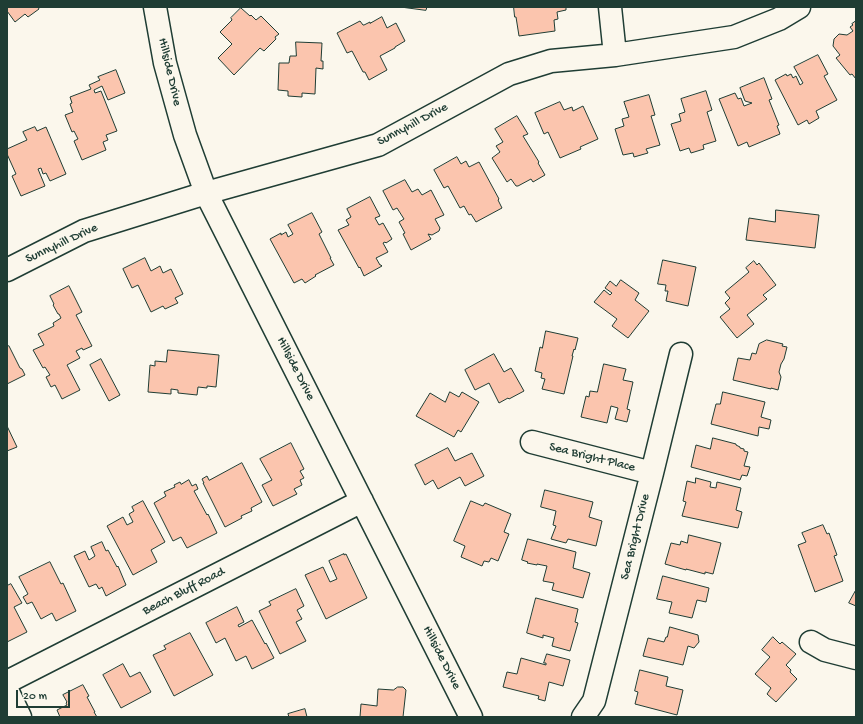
<!DOCTYPE html>
<html>
<head>
<meta charset="utf-8">
<style>
	body { margin:0 }
	#map { position:relative; width:863px; height:724px; overflow:hidden; background:#fbf7ec; font-family:"Gochi Hand",sans-serif }
	canvas { display:block }
	.frame { position:absolute; inset:0; border:8px solid #1f3d34; pointer-events:none }
	.scale { position:absolute; left:16px; top:690px; width:54px; height:18px; box-sizing:border-box; border:2px solid #1f3d34; border-top:0; padding-left:5px; font-size:12px; line-height:14px; white-space:nowrap; color:#1f3d34; -webkit-text-stroke:3px #fbf7ec; paint-order:stroke }
</style>
</head>
<body>
<div id="map">
<canvas width="863" height="724"></canvas>
<div class="frame"></div>
<div class="scale">20 m</div>
</div>
<script>
const ctx = document.querySelector('canvas').getContext('2d');
ctx.lineJoin = 'round';
function fillPath(path, color) {
  ctx.fillStyle = color;
  ctx.fill(path, 'evenodd');
}
function stroke(path, color, width, dash) {
  ctx.strokeStyle = color;
  ctx.lineWidth = width;
  ctx.lineCap = dash ? 'butt' : 'round';
  ctx.setLineDash(dash || []);
  ctx.stroke(path);
}
function write(font, color, halo, rows, align = 'center') {
  ctx.font = font + ' "Gochi Hand",sans-serif';
  ctx.lineWidth = 3;
  ctx.setLineDash([]);
  ctx.textBaseline = 'middle';
  ctx.strokeStyle = halo;
  ctx.fillStyle = color;
  for (const [text, x, y, turn = 0] of rows) {
    ctx.save();
    ctx.translate(x, y);
    ctx.rotate((+turn || 0) * Math.PI / 180);
    ctx.textAlign = isNaN(turn) ? turn : align;
    if (halo) ctx.strokeText(text, 0, 0);
    ctx.fillText(text, 0, 0);
    ctx.restore();
  }
}
const building = new Path2D(`
	M7,7H38L39,9L28,17L25,14L15,22L7,11Z
	M401,7H427L426,10Z
	M514,7H566V10L557,12L558,19L554,20L555,31L519,36L516,17H515Z
	M241,8L250,16L251,15L256,20L261,16L279,34L275,37L276,39L264,51L260,48L234,75L218,58L232,44L220,32L232,20L231,18Z
	M382,17L387,28L396,23L405,41L395,47V48L380,56L387,70L369,80L365,72H363L352,51L347,53L337,33L360,21L363,25H364L370,22V23Z
	M856,21V79L852,74L850,75L836,58L840,55L833,46L834,39L839,34L847,35L853,31L850,27L853,25L852,24Z
	M296,42L322,43L321,61H323V69L316,68L315,94L302,93V97L288,96V91L278,90L279,63H289L290,56H296Z
	M818,55L828,74L824,76L837,100L816,111L819,118L809,124L807,120L798,125L775,80L786,74L787,76L791,74L793,78L796,76L800,85L803,83L794,67Z
	M116,70L125,93L108,100L102,86L94,90L95,93L101,91L117,131L106,135L108,140L103,142L106,150L82,160L74,141L78,139L74,131L72,132L65,115L73,112L70,104L72,103L70,97L91,89L89,85L100,80L98,77Z
	M764,78L772,99L769,100L779,125L777,126L780,134L749,147L747,142L738,146L719,99L735,93L738,99L741,98L744,106L752,103L745,101L740,88Z
	M706,91L712,110L707,112L716,141L703,145L704,149L691,153L689,148L680,151L671,124L681,121L679,114L685,112L681,99Z
	M649,95L655,115L651,116L660,145L646,149L648,153L634,157L633,153L623,155L615,129L624,126L622,119L629,117L624,102Z
	M560,102L564,110L572,107L573,111L583,106L598,139L580,147L581,149L560,158L548,132L544,134L535,113Z
	M517,116L528,134L523,136L539,162L538,163L545,175L533,182L531,179L518,186H516L511,179L507,182L492,158L500,152L496,146L503,142L495,129Z
	M35,127L37,131L46,127L66,174L50,181L46,173L43,174L41,168L38,169L45,186L21,196L12,176L16,174L7,154V149L27,140L23,132Z
	M457,157L461,164L466,161L469,167L479,162L499,199L498,200L502,208L476,222L471,214L469,215L464,206L460,208L448,186L444,188L434,170Z
	M405,180L412,192L418,189L422,195L431,190L444,215L435,219L440,228L439,231L432,235L428,234L431,239L411,250L403,234L405,233L399,222L404,219L397,208L393,210L383,191Z
	M370,197L380,216L375,218L379,225L383,223L392,239L386,243L385,242L383,243L388,252L376,258L380,265H381L382,266L364,276L360,267L359,268L338,230L349,225L346,220L351,217L347,209Z
	M776,210L819,215L815,248L746,240L749,218L775,222Z
	M312,213L322,232L319,234L331,258H330L334,265L315,275L316,276L305,283L302,279L294,283L270,239L281,233V235L286,232L288,237L293,234L288,225Z
	M145,258L151,271L160,266L163,273L171,269L183,294L175,298L178,303L165,309L163,306L151,312L138,285L132,288L123,269Z
	M663,260L696,267L688,306L666,301L668,291H665L666,285L658,284Z
	M754,261L757,265L759,263L776,285L763,295L767,299L747,315L754,324L737,338L720,317L730,309L725,303L730,298L725,292L749,272L746,268Z
	M621,280L639,293L635,300L649,311L628,338L612,326L617,319L594,302L604,290L610,295L612,293L605,288L610,281L616,286Z
	M69,286L82,312L76,315L92,346L83,350L82,348L76,351L80,358L67,365L80,390L62,399L55,385L51,387L46,377L50,375L45,367L43,368L33,350L44,345L38,334L54,326L53,323L61,318L59,314H58L53,305L54,304L50,296Z
	M546,331L578,338L575,350L574,349L572,356H573L564,394L542,389L545,379L541,378L542,373L535,371L540,347L542,348Z
	M767,340L783,344L782,346L787,347L784,359L781,364L779,372L781,377L778,390L771,388V389L733,380L738,358L750,360L752,353L756,354L759,344Z
	M9,346L20,368L22,369L25,375L7,384V347Z
	M168,350L219,355L216,387L207,386V388L198,387L197,395L178,393V390L171,389V394L148,392L150,365L155,366V361L166,362Z
	M494,354L504,372L511,368L524,391L509,399L508,398L499,403L489,383L475,390L465,370Z
	M101,359L120,395L109,401L90,365Z
	M604,364L626,369L623,380L633,382L627,409L630,410L627,422L615,419L618,408L611,406L607,423L581,417L586,396L589,397L590,391L597,392Z
	M450,392L459,397L462,392L479,402L461,432L458,430L454,437L416,416L430,393L445,402Z
	M723,392L765,402L761,417L771,420L769,429L759,427L758,436L711,424L716,404H720Z
	M7,426L17,447L7,451Z
	M713,438L736,444V445L740,447V448L744,449V451L748,452L744,466L750,467L747,476L742,475L740,480L691,467L696,445L710,449Z
	M291,443L304,469L300,471L304,478L300,480L302,485L294,489L297,494L273,506L262,485L272,480L260,459Z
	M448,448L455,461L472,453L484,476L465,486L460,477L438,489L433,480L425,485L415,465Z
	M242,463L262,502L251,508L252,511L241,516L242,518L225,527L203,483H204L202,479L207,476L209,480Z
	M696,478L711,482L710,487L716,488L717,482L741,488L736,510L742,512L738,528L682,516L686,502L683,501L687,481L695,483Z
	M189,480L192,486L196,484L198,489L194,491L207,515L208,514L217,533L187,548L181,537L173,541L154,503L166,496L164,492L175,487L174,485L180,482L181,484Z
	M545,490L593,502L589,517L602,521L596,546L568,539L566,543L551,539L556,526L553,525L556,511L541,507Z
	M143,501L165,542L151,550L157,562L133,575L107,526L123,517L127,525L133,522L129,514L134,511L132,507Z
	M471,501L483,506L485,503L511,514L504,532L509,534L498,561L491,558L489,562L484,561L482,566L461,557L465,546L454,541Z
	M823,525L827,534L829,533L837,555L834,556L843,581L815,592L798,545L806,542L802,533Z
	M689,535L721,543L713,574L705,572V574L686,569V570L665,564L671,543L680,545L681,541L687,543Z
	M528,539L576,552L573,568L590,573L583,598L552,590L554,583L543,581L547,566L537,564V565L527,563L528,562L522,560Z
	M102,542L106,551L108,550L117,567L118,566L126,585L106,596L102,587L99,589L96,584L89,587L74,556L85,551L89,560L95,556L91,547Z
	M344,554V555L346,554L367,598L326,619L305,575L323,567L330,582L337,579L329,561Z
	M50,562L61,584L63,583L76,611L56,621L52,613L41,619L32,602L27,604L23,597L28,594L19,577Z
	M663,576L709,588L706,602L697,600L692,618L669,613L672,602L657,599Z
	M11,584L22,603L14,607L27,632L7,642V586Z
	M296,589L304,606L297,610L302,619L296,622L306,641L280,654L259,611L271,605L269,602Z
	M856,590V606L849,603Z
	M536,598L578,609L575,622L578,623L570,651L552,646L554,638L543,635V638L527,633Z
	M237,607L244,622L238,625L239,627L252,620L265,644L266,643L274,658L252,669L246,656L236,661L225,638L216,643L206,623Z
	M670,627L698,635L699,642L694,648L688,646L683,665L643,656L648,638L664,642L666,637H667Z
	M190,633L213,675L174,696L153,655L166,649L164,646Z
	M773,637L780,644L782,642L796,654L786,665L791,670L790,672L797,679L776,702L767,694L771,688L755,674L770,657L762,650Z
	M547,654L570,660L563,686L549,682L545,701L538,699L539,696L503,687L507,672L517,674L521,658L546,665V663H544Z
	M123,664L130,677L140,672L151,692L121,708L103,675Z
	M640,670L668,677L666,686L683,690L677,715L635,704L638,692L635,691Z
	M83,685L89,696L87,697L95,712H94L97,717H60L57,710L67,705L66,703L67,702L63,695Z
	M398,687H403L406,690L403,717H360L361,704L377,706L378,689L393,690Z
	M305,709L307,717H289L288,714Z`);
const minor = new Path2D(`
	M155,7L165,63L185,135L206,193L471,717
	M610,7L615,55
	M7,270L84,231L206,193L378,145L509,74L551,61L615,55L734,37L779,19L799,7
	M532,442L652,473
	M811,642L825,650L856,658
	M7,682L362,501
	M7,690L20,717
	M583,717L594,701L652,473L681,354`);
const streetNames = [
	["Hillside Drive",169,72,77],
	["Sunnyhill Drive",413,125,-28],
	["Sunnyhill Drive",62,244,-25],
	["Hillside Drive",295,369,63],
	["Sea Bright Place",592,458,14],
	["Sea Bright Drive",636,537,-76],
	["Beach Bluff Road",184,592,-27],
	["Hillside Drive",441,658,63]
];
fillPath(building, '#fbc5ae');
stroke(building, '#1f3d34', 1);
stroke(minor, '#1f3d34', 25);
stroke(minor, '#fbf7ec', 22);
write('13px', '#1f3d34', '#fbf7ec', streetNames);
</script>
</body>
</html>
